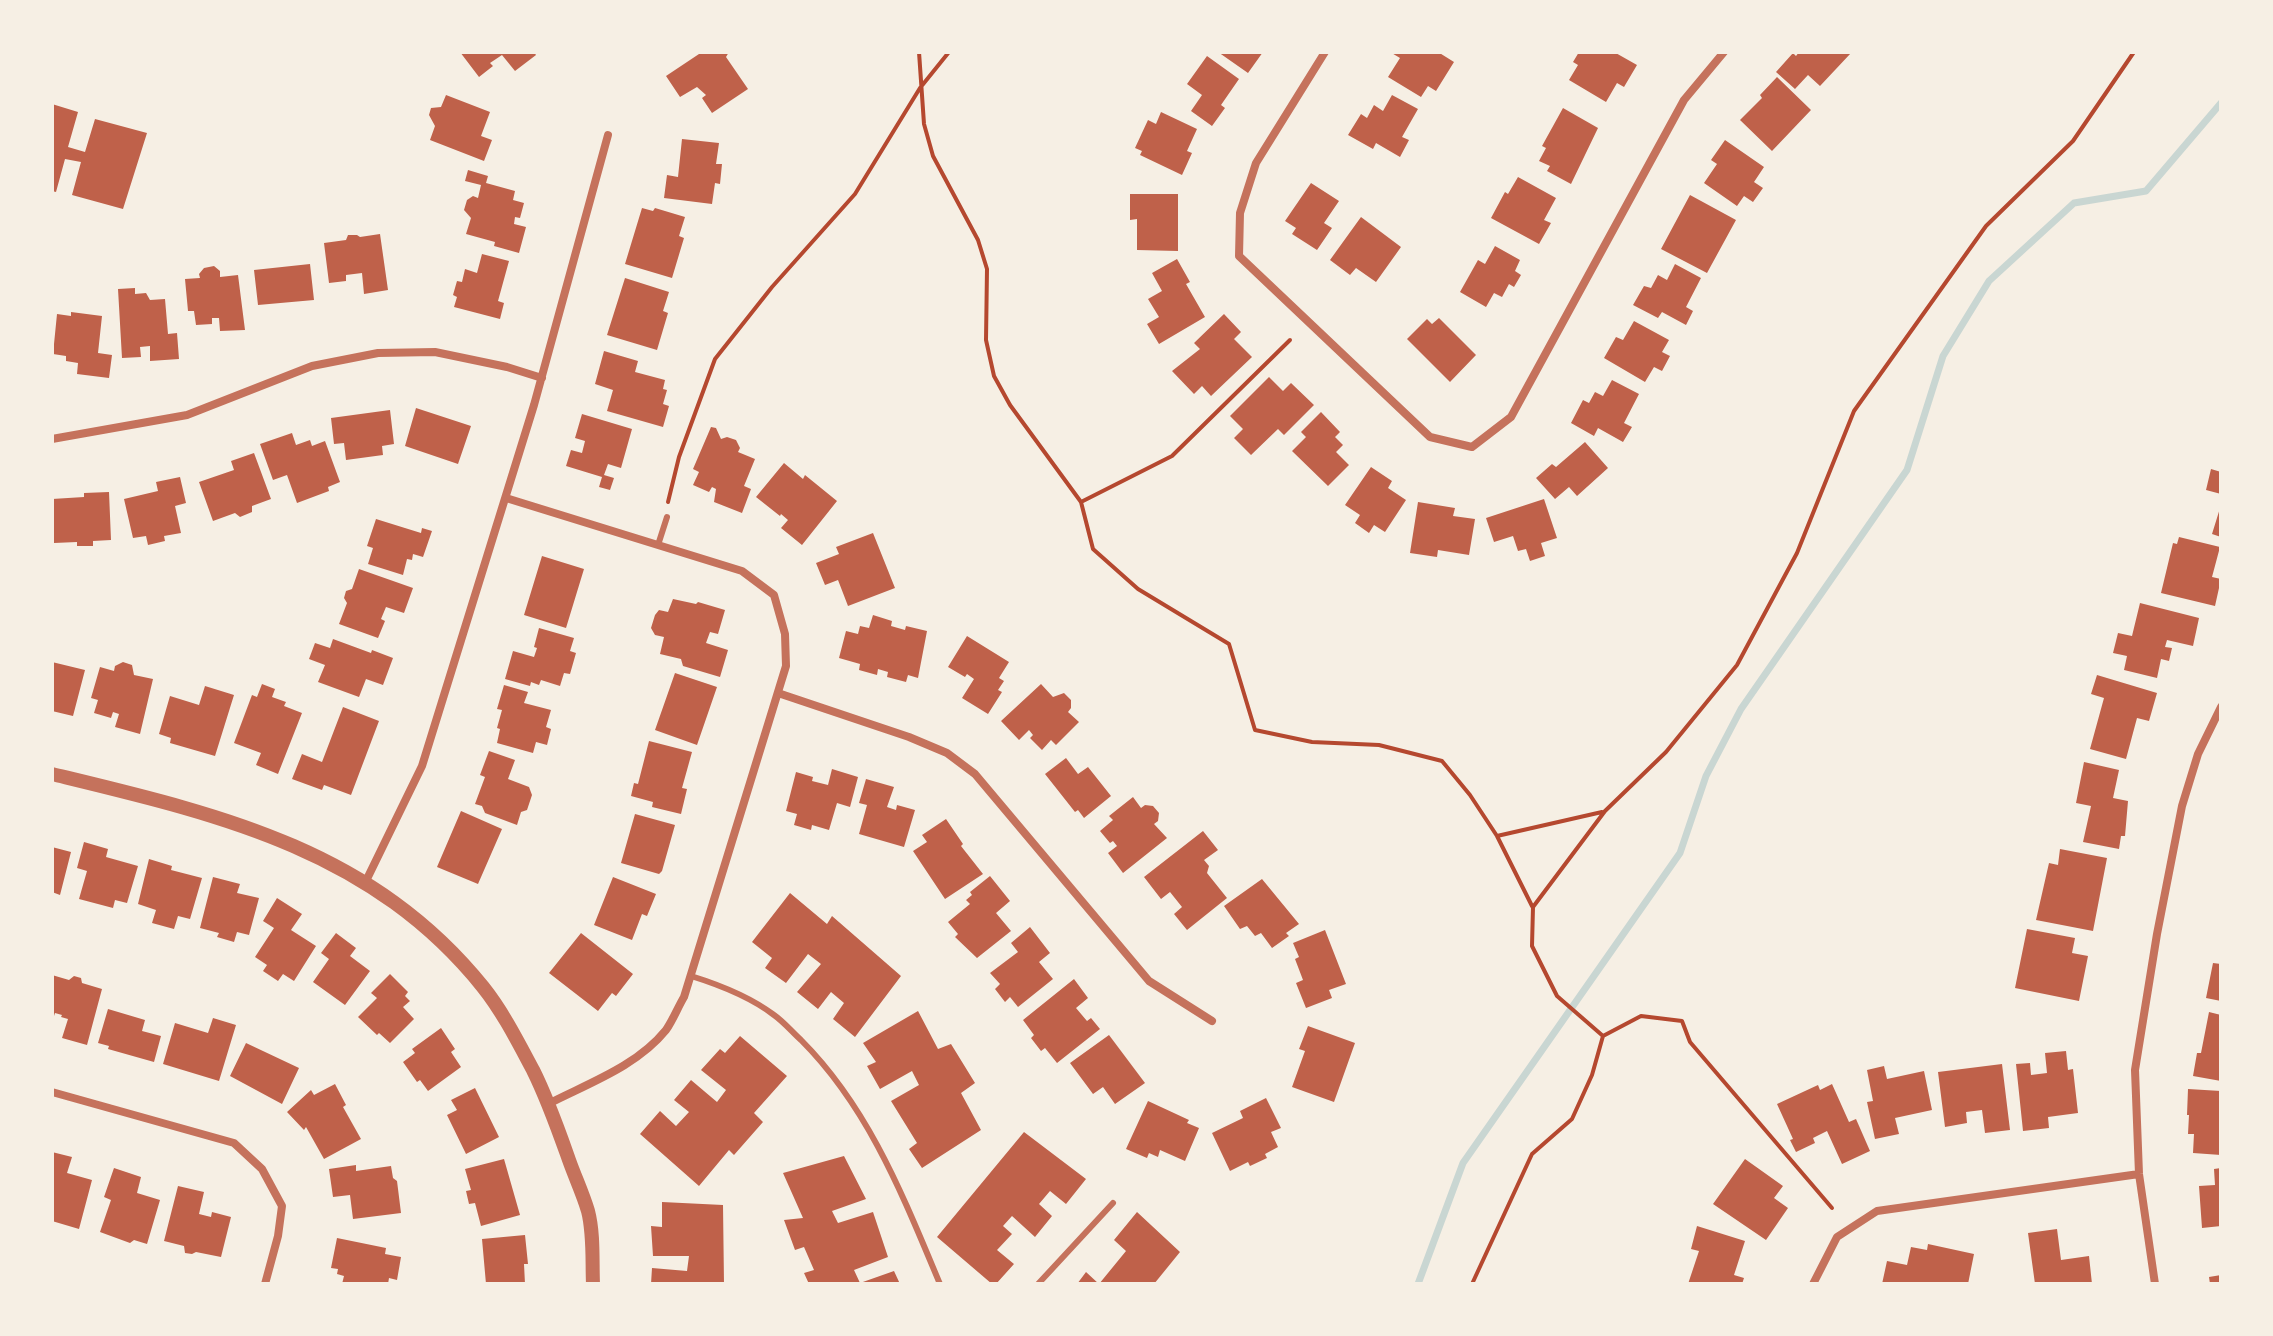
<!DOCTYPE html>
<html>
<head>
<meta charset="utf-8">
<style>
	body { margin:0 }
	#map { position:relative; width:2273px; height:1336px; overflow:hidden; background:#f6efe4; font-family:Quicksand,sans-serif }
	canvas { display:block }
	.frame { position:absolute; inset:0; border:54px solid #f6efe4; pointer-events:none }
</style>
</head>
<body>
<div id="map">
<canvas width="2273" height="1336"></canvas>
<div class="frame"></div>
</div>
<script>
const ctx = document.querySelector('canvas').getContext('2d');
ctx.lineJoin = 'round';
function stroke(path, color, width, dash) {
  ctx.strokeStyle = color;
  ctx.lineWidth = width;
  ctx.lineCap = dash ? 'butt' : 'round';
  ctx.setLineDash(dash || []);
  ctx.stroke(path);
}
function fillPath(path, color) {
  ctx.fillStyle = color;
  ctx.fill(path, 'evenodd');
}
const stream = new Path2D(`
	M1418,1284L1463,1163L1680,853L1706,776L1741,709L1907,470L1943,356L1989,281L2074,203L2146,191L2221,103`);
const building = new Path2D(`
	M460,52H534L536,55L515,71L502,55L490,63L493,66L479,77Z
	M702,52H729L726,57L748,89L712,113L702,98L706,95L697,87L680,97L666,76Z
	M1218,52H1263L1248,73Z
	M1390,52H1438L1454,62L1436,91L1428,86L1421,97L1388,77L1400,58Z
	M1579,52H1614L1637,65L1624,87L1617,83L1606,102L1569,80L1578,65L1573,62Z
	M1799,52H1849L1851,53L1820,86L1808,75L1795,89L1776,72L1793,53L1796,56Z
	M1207,56L1239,79L1221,105L1225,108L1212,126L1191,111L1202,95L1187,84Z
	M1777,77L1811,110L1772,151L1740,120L1762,98L1760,95Z
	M446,95L490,112L481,136L492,140L484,161L430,140L435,126L429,115L431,108L441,107Z
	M1392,95L1418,109L1402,137L1409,140L1400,157L1376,143L1373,149L1348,135L1361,114L1367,118L1374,105L1383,111Z
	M52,104L78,112L68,147L85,152L95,119L147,133L123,209L72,195L81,162L65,159L56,192L52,191Z
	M1563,108L1598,128L1571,184L1547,171L1550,166L1539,161L1546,148L1542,146Z
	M1161,112L1197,129L1187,151L1192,153L1182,175L1140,155L1142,151L1135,148L1148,120L1156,124Z
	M682,139L719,143L716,164H722L720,184L715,183L712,204L664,198L667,175L678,177Z
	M1725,140L1764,167L1754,182L1763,188L1753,202L1744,196L1737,206L1704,183L1717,164L1711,160Z
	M468,170L488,176L486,183L515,191L513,200L524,203L520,218L515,217L514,224L526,227L519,253L494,246L495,242L466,234L471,218L464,210L467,200L473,196L478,198L481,185L465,181Z
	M1518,177L1556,198L1544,220L1551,223L1539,244L1491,218L1505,192L1508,194Z
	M1311,183L1339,201L1324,223L1332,228L1317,250L1292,234L1296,228L1285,221Z
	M1130,194H1178V251L1137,250V219L1130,220Z
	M1690,195L1736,220L1707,273L1661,249Z
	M642,208L653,211L655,208L685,217L679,236L684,238L672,278L625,264Z
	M1361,217L1401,247L1376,282L1356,268L1350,275L1330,260Z
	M380,234L388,290L364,294L362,273L346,275V281L329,283L324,243L346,240L348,235H357L360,237Z
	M1495,246L1520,260L1515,271L1521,275L1514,287L1509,284L1502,297L1494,293L1486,307L1460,292L1478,260L1485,264Z
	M482,254L509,261L498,301L504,303L500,319L454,307L457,297L453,295L457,281L462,282L465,269L477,273Z
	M1177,259L1190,282L1186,284L1205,317L1159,344L1147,324L1159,317L1148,299L1162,291L1152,273Z
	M310,264L314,300L258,305L254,270Z
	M1675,264L1701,278L1686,307L1693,311L1686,325L1662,312L1658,318L1633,305L1644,286L1651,288L1658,275L1667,280Z
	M214,266L220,271V277L238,275L245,330L220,331L219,318H212V324L196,325L194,311H188L185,279L200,278L199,274L204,268Z
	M625,278L669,292L663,311L668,313L657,350L607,335Z
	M135,288V294L146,293L150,300L165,299L168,334L177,333L179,359L150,361V346L140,347L141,357L122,358L118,289Z
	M71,312L102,316L98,353L112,355L109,378L77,374L78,363L66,361V356L53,354L57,314L71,316Z
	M1224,314L1241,332L1234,339L1252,357L1211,396L1202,386L1194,394L1172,371L1200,349L1194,343Z
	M1439,318L1476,355L1450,382L1407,339L1427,319L1432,324Z
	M1634,321L1669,340L1662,352L1670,356L1662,371L1654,367L1645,382L1604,358L1616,337L1623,340Z
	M604,351L638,361L635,372L665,380L663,389L667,390L663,404L669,406L663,427L607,411L613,390L595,384Z
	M1269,377L1283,391L1291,383L1314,405L1284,435L1278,429L1251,455L1234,438L1243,429L1230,416Z
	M1612,380L1639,394L1624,423L1632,427L1623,442L1598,428L1594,436L1571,423L1583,400L1589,403L1595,392L1603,396Z
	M416,408L471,426L458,464L405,446Z
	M390,410L394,444L382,446L383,455L346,460L344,443L334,444L331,418Z
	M1321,412L1340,432L1335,437L1343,445L1336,452L1349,465L1328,486L1292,451L1306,437L1301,432Z
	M582,414L632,429L621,468L608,464L604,475L614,478L610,490L599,487L602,477L566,466L571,450L582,453L585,441L575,438Z
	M711,427L716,428L721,439L727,437L736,440L740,448L738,452L755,459L744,486L751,489L742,513L714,502L716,489L712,487L709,492L693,485L699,472L693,469Z
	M292,433L296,445L310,440L312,446L325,441L340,482L328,487L329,491L297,503L287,475L273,480L260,444Z
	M1585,442L1608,468L1577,496L1569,487L1555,499L1536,478L1552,464L1556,467Z
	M254,453L271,499L252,506V512L240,517L235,513L213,521L199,482L234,470L231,461Z
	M784,463L803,479L805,475L837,501L802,545L781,528L788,520L781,514L780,516L756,497Z
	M1371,467L1392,481L1388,488L1406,500L1385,532L1374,525L1369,533L1355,523L1360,515L1345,505Z
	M2211,469L2221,472V494L2206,490Z
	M180,477L186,503L175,506L181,533L164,536L165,541L148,545L146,536L133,538L124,499L158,491L156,482Z
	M109,492L111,540L93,541V546H77V542L54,543L52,499L84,497V493Z
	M1544,499L1557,538L1541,543L1545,556L1530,561L1526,549L1518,551L1513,536L1494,542L1486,518Z
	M1418,502L1455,508L1453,516L1475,519L1469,555L1438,550L1437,557L1410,553Z
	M2221,505V537L2212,534Z
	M376,519L421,533L422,528L432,531L423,557L413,554L412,560L407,559L403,575L368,564L373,548L367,546Z
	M873,533L895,588L848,606L838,580L825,585L816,563L839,554L836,547Z
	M2179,537L2220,547L2212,577L2221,579L2215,606L2161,593L2173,543L2177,544Z
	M542,556L584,569L566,628L524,615Z
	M359,569L413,588L404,613L386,607L381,619L385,621L378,638L339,624L347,603L344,598L346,591L352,589Z
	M673,599L696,604L698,602L725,610L718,634L710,632L706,643L728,650L720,677L683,666L681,659L660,654L664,637L655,635L651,628L655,615L659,610L668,612Z
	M2140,603L2199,618L2193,646L2167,640L2165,647L2172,648L2169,661L2161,659L2157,678L2124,670L2127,656L2113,653L2118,633L2132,636Z
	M873,615L892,621L891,626L905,630L906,626L927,631L918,678L908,675L906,682L887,677L888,672L878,669L877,675L859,670L860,664L839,658L846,631L858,634L860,626L869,628Z
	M539,628L574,638L570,651L576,653L570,674L564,673L560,686L541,680L539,685L531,682L530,686L505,679L513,651L534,657L537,648L534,647Z
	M967,636L1009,662L999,678L1004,681L998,690L1002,692L988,714L962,698L974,679L967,674L965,677L948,667Z
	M333,639L371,653L372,650L393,658L383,685L366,679L359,697L318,682L325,665L309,659L315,643L330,648Z
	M52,662L85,670L73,716L52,711Z
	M123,662L132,665L134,675L153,679L140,734L115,727L119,714L113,712L111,718L94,713L98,700L91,698L100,667L114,671L115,666Z
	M675,673L717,687L697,745L655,730Z
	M2097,675L2157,693L2149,721L2137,718L2126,759L2090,749L2104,698L2091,694Z
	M262,684L275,689L272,697L286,702L284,706L302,713L278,774L256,765L261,753L234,743L252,695L257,697Z
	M1041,684L1053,697L1064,693L1071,700V708L1068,712L1079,722L1056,745L1051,740L1042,750L1030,738L1033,735L1029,730L1019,740L1001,721Z
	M504,685L528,692L524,703L551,710L546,727L551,729L547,745L536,742L533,753L497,743L500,729L497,728L502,710L497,709Z
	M205,686L234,695L215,756L170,743L171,738L159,734L170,696L199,705Z
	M343,707L379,721L351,795L324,785L322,790L292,779L302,754L322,762Z
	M649,741L692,752L682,788L687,789L681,814L652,807L653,802L631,796L634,783L638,784Z
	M489,751L515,760L508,779L529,787L532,795L527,810L521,812L517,825L485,813L482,806L475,804L485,777L480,775Z
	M1066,758L1078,774L1088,767L1111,796L1084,818L1078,810L1075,812L1045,774Z
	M2084,762L2119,770L2113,798L2128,801L2125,836H2121L2119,849L2083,842L2091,806L2076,803Z
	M832,769L858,777L850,807L837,803L829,830L812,825L811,830L794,825L797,814L786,811L796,772L813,777L812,781L828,785Z
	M866,779L894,787L887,807L896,810L897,805L915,810L904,847L859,834L867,805L859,803Z
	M1133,797L1141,808L1145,805L1153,806L1159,813L1158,821L1154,824L1167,838L1123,873L1108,853L1117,846L1113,841L1110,843L1100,831L1113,820L1109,816Z
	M461,811L502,829L478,884L437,867Z
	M635,814L675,825L662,871L659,874L621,863Z
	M946,819L963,844L961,846L983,874L945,899L913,851L927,842L922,835Z
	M1203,831L1218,850L1204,860L1209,866L1207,873L1227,898L1187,930L1174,914L1182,907L1170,892L1161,899L1144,877Z
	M84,842L108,849L106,857L138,866L127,903L115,900L113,908L79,899L87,871L77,868Z
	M52,847L71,852L60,895L52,892Z
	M2060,849L2107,858L2093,931L2036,920L2049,863L2058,865Z
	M149,859L172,866L171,870L202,878L190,919L178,916L174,929L152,923L156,910L138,904Z
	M990,876L1010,901L996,913L1011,931L977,958L955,937L958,934L948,922L970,904L966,900L972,895L970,892Z
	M213,877L240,884L237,893L259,898L249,935L237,932L234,942L217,937L219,933L200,928Z
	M613,877L656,894L647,916L642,914L632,940L594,925Z
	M1262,879L1299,924L1286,933L1289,936L1272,948L1261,933L1255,936L1247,926L1240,929L1224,906Z
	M790,893L827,924L832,916L901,976L855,1037L833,1019L844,1003L831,992L818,1009L797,992L821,964L808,954L786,983L765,968L772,958L752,942Z
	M277,898L302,914L291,930L316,946L294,981L283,974L278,981L263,971L267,965L255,957L274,928L263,921Z
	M1030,927L1050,953L1039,962L1053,979L1018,1007L1010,997L1005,1002L995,989L1000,984L990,973L1018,952L1011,943Z
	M2027,929L2075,938L2072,953L2088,956L2079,1001L2015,988Z
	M1325,930L1346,984L1329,990L1332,998L1306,1008L1296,983L1303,980L1295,959L1299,957L1293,943Z
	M336,933L356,948L350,956L370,971L345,1005L313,982L329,959L321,953Z
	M581,933L633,974L616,996L612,993L598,1011L549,973Z
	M2213,963L2221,964V1001L2206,998Z
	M390,974L408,992L405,996L410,1001L403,1007L414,1019L390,1043L379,1033L377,1035L358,1017L377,998L371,993Z
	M52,975L69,980L74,976L81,978L82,983L102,989L87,1045L62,1038L68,1019L61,1017L62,1015L55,1013L52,1022Z
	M1074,979L1088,998L1076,1008L1087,1021L1091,1018L1100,1029L1057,1063L1045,1048L1041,1051L1031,1038L1034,1035L1023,1020Z
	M108,1009L145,1020L142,1031L161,1036L154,1062L108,1049L109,1046L98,1043Z
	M918,1011L938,1049L951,1044L975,1083L961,1093L981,1130L922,1168L909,1149L917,1143L891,1101L919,1085L912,1071L880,1089L867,1066L876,1062L863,1043Z
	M2209,1012L2221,1015V1081L2193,1076L2197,1053H2201Z
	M213,1018L236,1025L219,1081L163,1064L175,1023L208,1033Z
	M1308,1026L1355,1043L1334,1102L1292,1087L1305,1051L1299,1049Z
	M441,1028L455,1049L451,1052L461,1067L428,1091L420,1080L417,1082L403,1062L415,1053L412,1049Z
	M1109,1035L1145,1083L1115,1104L1103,1087L1093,1094L1070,1063Z
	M740,1036L787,1076L754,1113L763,1122L734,1155L729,1150L699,1186L640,1134L660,1111L676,1126L689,1112L674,1100L691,1080L717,1102L726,1090L701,1070L720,1049L725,1053Z
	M246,1043L299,1068L282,1104L230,1076Z
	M2066,1051L2068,1070L2073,1069L2078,1113L2048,1117L2049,1128L2023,1131L2016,1064L2030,1063L2031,1075L2047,1073L2045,1053Z
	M2002,1064L2010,1130L1985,1133L1982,1110L1966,1112L1967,1123L1945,1127L1938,1072Z
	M1884,1066L1887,1079L1924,1071L1932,1110L1895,1118L1899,1134L1875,1139L1867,1102L1873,1101L1867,1070Z
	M335,1084L346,1105L343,1107L361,1139L324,1159L306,1127L304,1130L287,1112L311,1090L314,1095Z
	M1832,1084L1849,1122L1856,1119L1870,1151L1842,1164L1827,1131L1813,1138L1815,1143L1796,1152L1790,1140L1793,1139L1777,1104L1818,1085L1820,1090Z
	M475,1088L499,1137L466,1154L447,1115L457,1110L451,1100Z
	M2188,1089L2221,1091V1155L2193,1153L2194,1134H2188L2189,1115H2187Z
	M1266,1098L1281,1128L1271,1132L1278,1147L1265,1154L1267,1158L1250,1166L1248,1162L1230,1171L1212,1133L1243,1118L1240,1111Z
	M1148,1101L1189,1120L1187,1123L1199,1128L1185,1161L1160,1150L1158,1157L1149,1153L1147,1158L1126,1149Z
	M1024,1132L1086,1179L1066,1204L1050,1191L1039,1204L1052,1216L1035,1237L1012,1216L1003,1226L1012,1234L997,1250L1014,1264L996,1284H992L937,1237Z
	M52,1152L72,1157L67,1173L92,1180L79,1229L52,1221Z
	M844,1156L866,1199L832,1211L838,1223L873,1212L888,1257L854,1270L860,1283L894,1271L900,1284H809L804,1273L814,1270L804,1247L795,1250L784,1220L803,1218L783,1173Z
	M504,1159L520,1215L481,1226L475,1203L469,1204L466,1191L471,1190L465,1169Z
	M1745,1159L1783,1186L1774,1198L1788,1208L1766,1240L1713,1204Z
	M356,1165V1171L391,1166L393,1178L397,1181L401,1213L353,1219L350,1195L333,1197L329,1169Z
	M114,1168L141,1177L137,1193L160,1200L147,1244L134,1240L130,1243L100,1232L111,1200L104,1197Z
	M2221,1168V1226L2202,1228L2199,1186L2215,1185L2214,1169Z
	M178,1186L204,1192L199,1214L211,1217L212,1212L231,1217L221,1257L196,1252L192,1254L185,1253L184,1246L164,1241Z
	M662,1202L723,1205L724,1284H651L652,1268L687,1271L689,1256H653L651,1226L662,1227Z
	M1137,1212L1180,1252L1154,1284H1077L1086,1272L1099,1284L1126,1251L1114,1240Z
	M1697,1226L1745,1241L1734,1275L1744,1278L1742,1284H1688L1699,1251L1691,1249Z
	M2057,1229L2061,1260L2089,1256L2092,1284H2035L2028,1233Z
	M525,1235L528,1264H524L525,1284H486L482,1239Z
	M337,1238L386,1248L385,1254L401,1257L397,1280L389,1278L388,1284H342L344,1276L337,1274L338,1269L331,1268Z
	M1928,1244L1974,1254L1968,1284H1882L1887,1261L1907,1265L1911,1247L1927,1250Z
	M2221,1275V1284H2210L2209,1277Z`);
const path = new Path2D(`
	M919,52L924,124L933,156L978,240L987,269L986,340L994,376L1010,405L1081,502L1093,549L1138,589L1229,644L1255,730L1312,742L1379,745L1442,761L1470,795L1497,836L1602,812
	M668,502L679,457L715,359L772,287L855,194L920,88L949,52
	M1081,502L1172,456L1290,340
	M1497,836L1532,906
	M1603,1036L1641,1016L1682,1021L1690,1042L1832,1208
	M1472,1284L1532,1154L1572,1119L1592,1075L1603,1036L1557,996L1532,946L1533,907L1605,811L1666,752L1737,665L1797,553L1854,411L1986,226L2073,141L2134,52`);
const service = new Path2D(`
	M658,545L667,517
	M691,976C720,985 749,996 774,1015C784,1022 792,1032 801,1040C869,1108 903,1196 940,1284
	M1038,1284L1113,1203`);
const minor = new Path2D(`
	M1325,52L1256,163L1240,213L1239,256L1430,437L1472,447L1511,417L1684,100L1724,52
	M52,439L187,415L312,366L378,353L435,352L507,367L542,378
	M506,498L742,571L774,595L785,634L786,666L684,997C678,1007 673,1020 666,1030C637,1066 589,1083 550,1103
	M778,693L909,737L947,753L975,774L1149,981L1212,1021
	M365,883L422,766L534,405L608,135
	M52,1092L234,1143L262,1169L282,1206L278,1236L265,1284
	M1813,1284L1837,1237L1877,1211L2139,1174
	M2155,1284L2139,1174L2135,1070L2157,934L2182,806L2198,754L2221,707`);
const tertiary = new Path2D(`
	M52,774C217,814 371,848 483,987C503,1012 518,1042 533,1070C548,1100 558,1129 569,1160C575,1177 583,1194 588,1211C594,1234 592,1261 593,1284`);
stroke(stream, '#c9d6d2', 7);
fillPath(building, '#bf614a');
stroke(path, '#b5482f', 4);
stroke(service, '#c5725c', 6);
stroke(minor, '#c5725c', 8);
stroke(tertiary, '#c5725c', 14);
</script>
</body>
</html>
